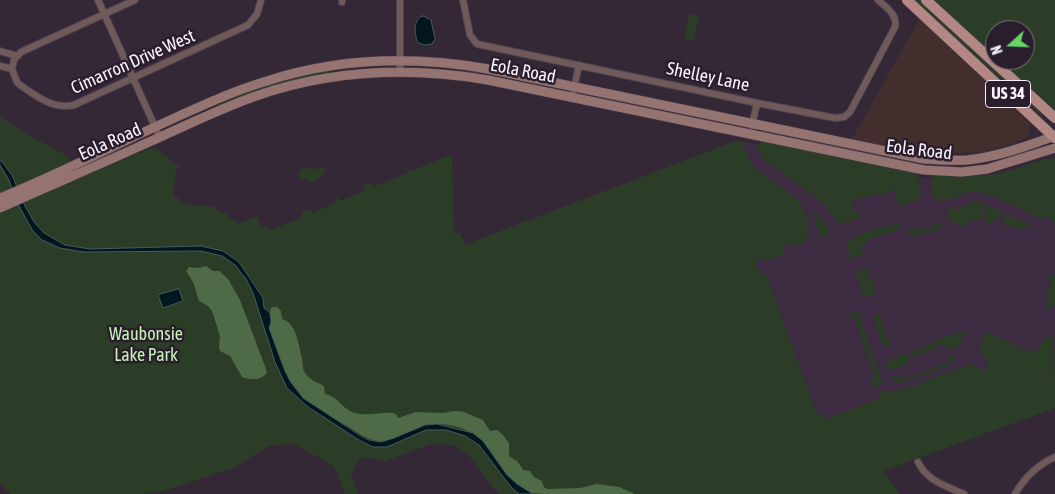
<!DOCTYPE html>
<html>
<head>
<meta charset="utf-8">
<style>
	body { margin:0 }
	#map { position:relative; width:1055px; height:494px; overflow:hidden; background:#342736; font-family:"Asap Condensed",sans-serif }
	canvas { display:block }
	.north { position:absolute; left:985px; top:20px; width:50px; height:50px; box-sizing:border-box; background:#2a1e2c; border:1px solid #7d737f; border-radius:50%; rotate:250deg; font-size:14px; font-weight:700; line-height:20px; text-align:center; color:#faf2fc }
	.north::after { content:''; display:block; margin:auto; width:18px; height:22px; background:#65d467; clip-path:polygon(50% 0,100% 100%,50% 72%,0 100%) }
</style>
</head>
<body>
<div id="map">
<canvas width="1055" height="494"></canvas>
<div class="north">N</div>
</div>
<script>
const ctx = document.querySelector('canvas').getContext('2d');
ctx.lineJoin = 'round';
function fillPath(path, color) {
  ctx.fillStyle = color;
  ctx.fill(path, 'evenodd');
}
function stroke(path, color, width, dash) {
  ctx.strokeStyle = color;
  ctx.lineWidth = width;
  ctx.lineCap = dash ? 'butt' : 'round';
  ctx.setLineDash(dash || []);
  ctx.stroke(path);
}
function write(font, color, halo, rows, align = 'center') {
  ctx.font = font + ' "Asap Condensed",sans-serif';
  ctx.lineWidth = 5;
  ctx.setLineDash([]);
  ctx.textBaseline = 'middle';
  ctx.strokeStyle = halo;
  ctx.fillStyle = color;
  for (const [text, x, y, turn = 0] of rows) {
    ctx.save();
    ctx.translate(x, y);
    ctx.rotate((+turn || 0) * Math.PI / 180);
    ctx.textAlign = isNaN(turn) ? turn : align;
    if (halo) ctx.strokeText(text, 0, 0);
    ctx.fillText(text, 0, 0);
    ctx.restore();
  }
}
const commercial = new Path2D(`
	M920,18L1026,119L1031,125L1030,133L1023,140L984,152L936,154L909,151L852,139Z`);
const built = new Path2D(`
	M738,140L757,145L761,142L814,152L913,173L920,178L931,179L936,175L963,176L995,174L1045,159L1055,158V408L882,471L489,235Z`);
const green = new Path2D(`
	M913,0H920L1045,114L1042,116C1000,77 955,40 913,0Z
	M932,0H1055V112L997,60H1025V30H995V58Z
	M689,14L699,16L694,41L684,39Z
	M333,69V71L321,75L214,109L213,108C249,86 292,78 333,69Z
	M0,116L25,133L68,156L73,168L106,155L75,172L78,179L148,149H158L172,162L181,167L180,169H176L173,197L179,198V203L214,207L222,214L226,213L231,219L236,220L238,224L257,216L262,228L267,226L269,231L302,217V212L310,209L312,213L335,203L334,199L337,197L340,201L364,191V185L370,183L373,187L408,173L407,168L411,171L452,154L454,234H460L465,245L738,140L743,142C747,151 747,159 754,167C773,186 809,194 808,227C808,236 805,242 798,247L796,243L783,247L785,254L764,262L762,258L756,261L760,272L766,274L817,415L822,413L824,419L879,399L878,393L907,388L970,364L985,371L989,360C975,355 980,340 987,332L1027,351L1028,349L1037,354L1042,341L1054,335L1055,408L883,471L900,494H500L491,485L469,456L456,446L435,443L385,461L361,457L351,475L358,494H345L334,466L293,444L269,446L234,468L164,491L142,494H10L0,483V213L7,210L0,205V202L3,201L0,195Z
	M765,141L913,173L919,178L920,199L898,206L895,190L852,200L854,211H859L860,217C853,221 847,224 839,222L817,198L760,156L757,145L761,142Z
	M1055,158V222L1045,217L1043,220C1025,212 989,190 971,192C958,194 946,205 934,198L931,193V179L936,175C961,176 986,178 1010,171C1025,166 1039,159 1055,158Z
	M321,166L324,168L325,172L314,182H310L304,178L301,180L298,176C299,165 307,168 315,170Z
	M972,201L985,203L984,207L986,208L981,219L961,226L959,222L952,225L947,210L953,207L955,210L968,205L967,203Z
	M989,205L1003,212L998,222L993,219L991,224L983,220Z
	M811,208L824,222L830,234L823,237L820,236Z
	M1006,214L1031,226L1030,228L1025,225L1023,230L1014,226L1010,227L1002,223Z
	M941,222L943,227L911,238L908,228L913,227L920,233L924,228L931,229L935,224Z
	M899,224L900,229L864,242L865,245L861,246L863,255L852,259L850,258L847,245C852,231 885,227 899,224Z
	M866,268L868,275L870,274L877,293L864,297L856,274L857,271Z
	M1047,272L1055,276V303L1052,309L1045,306L1049,298L1045,296L1050,285Z
	M852,311L858,313L881,377V385L877,387L873,386L871,378L875,377L854,318L850,317V314Z
	M879,313L890,344L883,347L873,315Z
	M968,329L959,346L947,350L945,345L940,347L937,339Z
	M935,340L937,348L914,356L916,361L910,352L925,347Z
	M907,353L909,359L908,364L894,369H889L886,361Z
	M955,354L956,356L951,365L900,383H896L891,379L892,377L897,375L900,380L951,362L949,356Z`);
const forest = new Path2D(`
	M206,266L213,271H219L228,279L240,300L266,369L267,373C260,381 251,380 242,377L230,356L220,351L219,347L220,336L212,311L208,306L199,301L193,282L186,271L189,267L198,268Z
	M272,307H277L281,311L282,319C297,323 298,344 302,358C303,363 302,368 305,373C310,380 317,382 324,386L325,394C336,395 342,408 352,412C364,417 380,412 393,413L396,414L398,418L416,412L443,413L455,411L464,412L483,420L490,431L497,430L502,434L509,443V456L518,462L523,470L530,471L534,477L542,481L544,487L547,489L580,488L597,484L619,487L635,494C610,494 584,494 559,494C551,494 540,494 532,493C490,479 499,426 438,424C428,424 399,437 388,441C371,443 362,435 349,427C334,418 315,410 303,398C284,379 278,352 269,328L271,322L270,310Z`);
const water = new Path2D(`
	M423,16L431,20L435,39L432,44L425,45L418,43C414,34 413,19 423,16Z
	M0,159L12,175L25,206L34,222L44,233L65,245L90,249L201,246L223,251L239,262L263,298L264,308L270,313L271,322L269,328L285,371L290,381L303,398L361,436L369,440L381,442L394,438L425,425L437,424L473,433L483,441L507,475L517,484L533,494H519L511,487L479,445L465,436L446,430H426L387,447H373L359,440L308,407L287,388L275,362L253,293L246,279L235,265L222,256L201,251L84,252L60,248L42,240L33,231L19,206L9,180L0,165Z
	M179,289L183,301L163,308L158,295Z`);
const minor = new Path2D(`
	M98,0L160,138
	M342,0V2
	M400,0V72
	M463,0L470,35L477,44L757,103L835,118L844,117L850,112L895,27C898,15 886,7 878,0
	M0,51L17,56
	M0,66L12,69
	M12,69L17,82L20,85C36,96 54,110 74,105L248,25L257,14L261,0
	M12,69L14,60L21,52L135,0
	M572,98L579,65
	M752,126L757,103
	M918,462C927,481 946,486 964,494
	M1015,494C1025,477 1037,465 1055,457`);
const secondary = new Path2D(`
	M0,198C61,173 119,143 179,116C208,103 236,90 267,81C338,58 414,56 488,69L924,159C938,160 953,161 967,160C997,157 1027,146 1055,136
	M0,208C46,187 92,168 138,147C177,130 216,110 256,96C331,70 411,67 488,80L924,170L962,172L987,169L1055,148`);
const primary = new Path2D(`
	M907,0L1055,138
	M926,0L1055,118`);
const shields = [
	[1008,94,45]
];
const shieldNames = [
	["US 34",1008,94]
];
const streetNames = [
	["Cimarron Drive West",133,62,-24],
	["Eola Road",523,71,11],
	["Shelley Lane",708,77,12],
	["Eola Road",110,142,-24],
	["Eola Road",919,150,7]
];
const parkNames = [
	["Waubonsie",146,334],
	["Lake Park",146,355]
];
fillPath(commercial, '#422e2d');
fillPath(built, '#3d2c41');
fillPath(green, '#2b3d26');
fillPath(forest, '#4e6a47');
fillPath(water, '#00181d');
stroke(water, '#4b5960', 1);
stroke(minor, '#504352', 8);
stroke(secondary, '#504352', 10);
stroke(primary, '#504352', 11);
stroke(minor, '#705a59', 6);
stroke(secondary, '#957371', 9);
stroke(primary, '#b28784', 10);
for (const [x, y, w] of shields) {
  const box = new Path2D();
  box.roundRect(x - w / 2, y - 13.5, w, 27, 4);
  ctx.fillStyle = '#2a1e2c';
  ctx.fill(box);
  stroke(box, '#faf2fc', 1);
}
write('bold 16px', '#faf2fc', null, shieldNames);
write('18px', '#faf2fc', '#2a1e2c', streetNames);
write('18px', '#c3f2b6', '#2a1e2c', parkNames);
</script>
</body>
</html>
